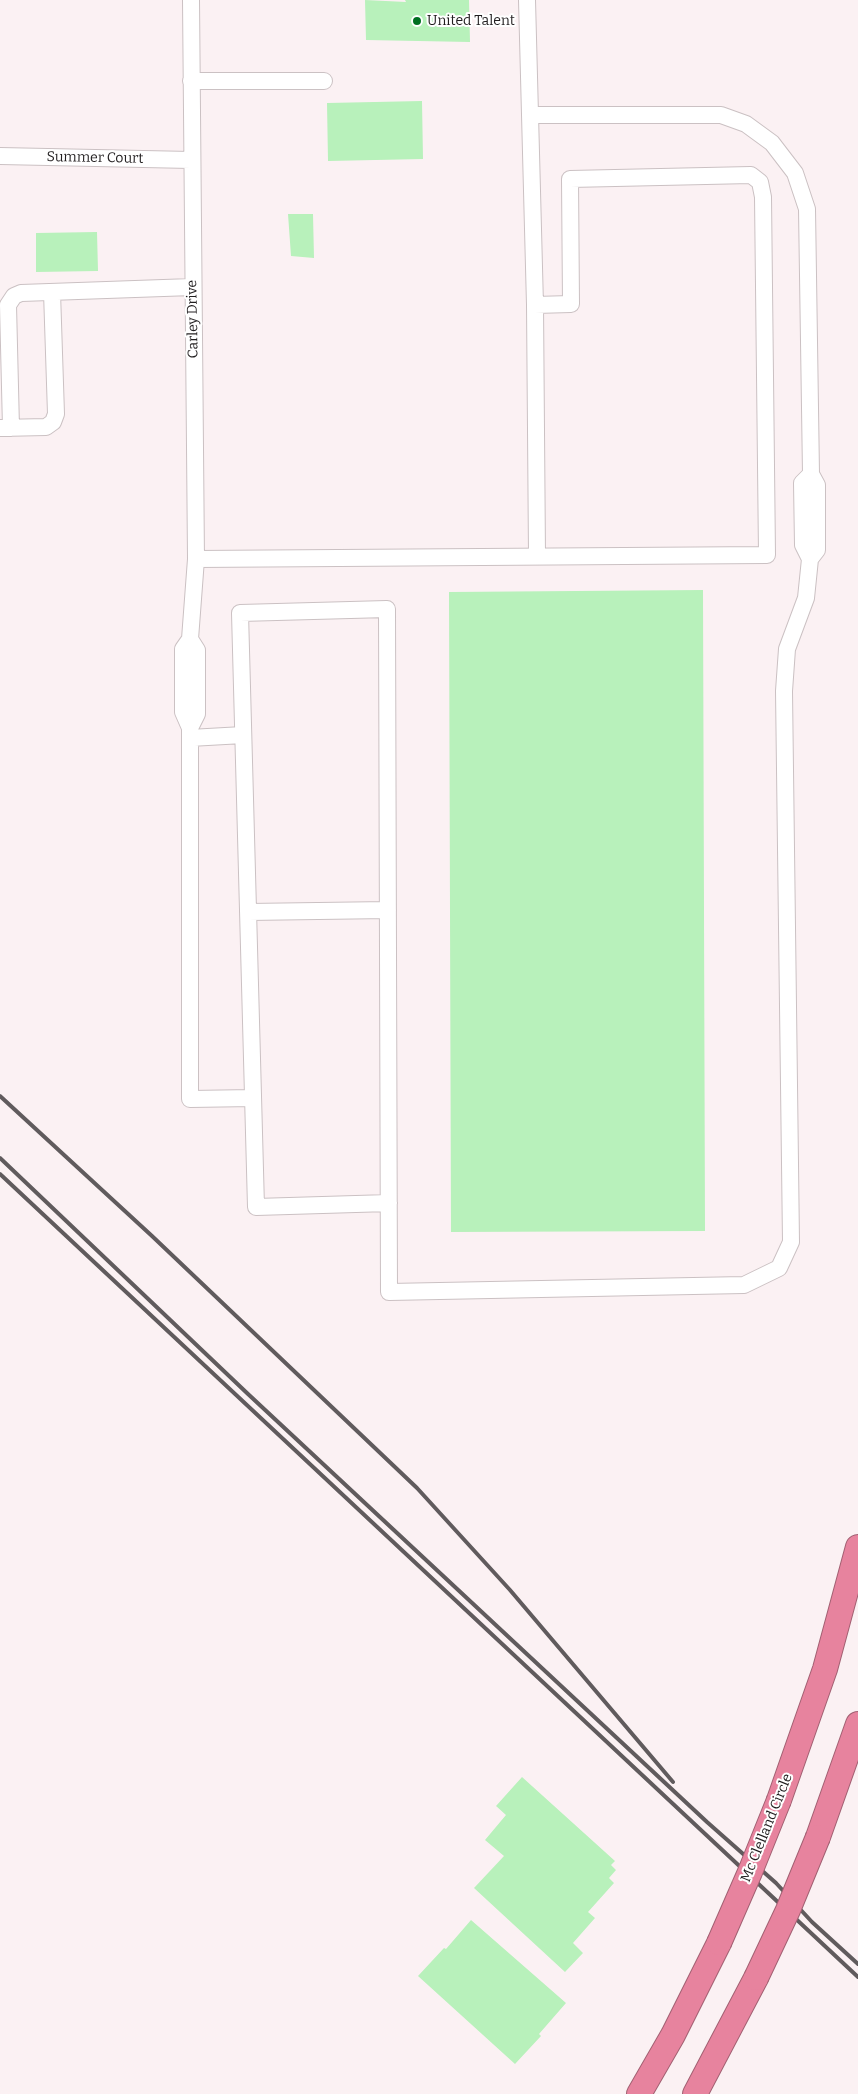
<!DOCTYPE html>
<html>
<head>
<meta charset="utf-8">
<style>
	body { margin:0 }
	canvas { display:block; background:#fbf1f3 }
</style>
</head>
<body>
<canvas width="858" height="2094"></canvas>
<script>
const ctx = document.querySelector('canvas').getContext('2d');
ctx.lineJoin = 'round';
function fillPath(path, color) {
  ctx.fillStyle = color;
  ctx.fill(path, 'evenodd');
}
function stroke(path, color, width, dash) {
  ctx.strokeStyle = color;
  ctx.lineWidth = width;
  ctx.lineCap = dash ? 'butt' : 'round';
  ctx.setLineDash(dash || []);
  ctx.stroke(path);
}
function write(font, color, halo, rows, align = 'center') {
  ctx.font = font + ' Bitter,serif';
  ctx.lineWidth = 4;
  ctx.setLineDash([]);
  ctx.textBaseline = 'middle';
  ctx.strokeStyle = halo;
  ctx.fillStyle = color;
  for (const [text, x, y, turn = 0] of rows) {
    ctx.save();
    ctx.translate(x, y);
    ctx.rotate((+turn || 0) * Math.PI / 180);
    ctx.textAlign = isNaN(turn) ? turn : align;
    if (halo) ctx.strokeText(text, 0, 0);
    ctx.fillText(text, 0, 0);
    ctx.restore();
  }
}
const building = new Path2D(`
	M365,0L406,2L405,0H469L470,42L366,40Z
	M422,101L423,159L328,161L327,103Z
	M288,214H313L314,258L291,256Z
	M97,232L98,271L36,272V233Z
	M703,590L705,1231L451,1232L449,592Z
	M522,1777L615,1861L611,1865L616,1870L609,1878L614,1883L588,1912L595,1918L573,1943L583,1953L565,1972L474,1888L504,1856L485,1840L506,1815L496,1806Z
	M471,1920L566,2003L539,2034L541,2036L515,2064L418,1976L444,1948L446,1949Z`);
const minor = new Path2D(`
	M527,0L535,305
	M191,81H324
	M530,115H721L746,124L772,143L795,173L807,209L811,474L817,485V550L810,559
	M0,156L191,160
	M0,428L46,427L53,422L56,414L52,292
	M11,428L8,305L14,296L21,293L192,287
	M196,559L767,555L763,197L760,182L751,175L570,179L571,304L535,305L537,556
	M190,639L196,559L191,0
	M190,639L197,650V714L190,728L183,712V649Z
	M190,728V1099L253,1098
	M190,738L243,735
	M248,912L388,910
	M389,1203L256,1207L240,613L387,609C388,836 389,1064 389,1292L744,1285L779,1268L791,1242L784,691L787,649L806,598L810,559L803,545L802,483L811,474`);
const highway = new Path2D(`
	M779,1800L825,1669L858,1547
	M818,1837L858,1724
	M639,2094L673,2035L719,1943
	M695,2094L756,1978`);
const rail = new Path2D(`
	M0,1096L152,1236L417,1488L510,1590L673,1782
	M0,1158L248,1394L707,1822L776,1883L812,1922L858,1964
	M0,1174L858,1977`);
const highwayBridge = new Path2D(`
	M719,1943L750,1872L779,1800
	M756,1978L788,1910L818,1837`);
const markers = [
	[417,21,5,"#006f21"]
];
const poiNames = [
	["United Talent",427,21]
];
const streetNames = [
	["Summer Court",95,158,1],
	["Carley Drive",193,319,-91],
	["Mc Clelland Circle",767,1828,-68]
];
fillPath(building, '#b8f1bb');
stroke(minor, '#cbc1c3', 18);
stroke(highway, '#a26072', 26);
stroke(minor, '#fff', 16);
stroke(highway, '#e7839e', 24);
stroke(rail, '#605b5d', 4);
stroke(highwayBridge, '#a26072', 26, []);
stroke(highwayBridge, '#e7839e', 24);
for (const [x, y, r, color] of markers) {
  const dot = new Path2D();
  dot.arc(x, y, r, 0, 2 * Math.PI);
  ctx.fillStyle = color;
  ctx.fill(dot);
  stroke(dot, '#fff', 2);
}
write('14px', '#211e1f', '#fff', poiNames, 'left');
write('14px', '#211e1f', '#fff', streetNames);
</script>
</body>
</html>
